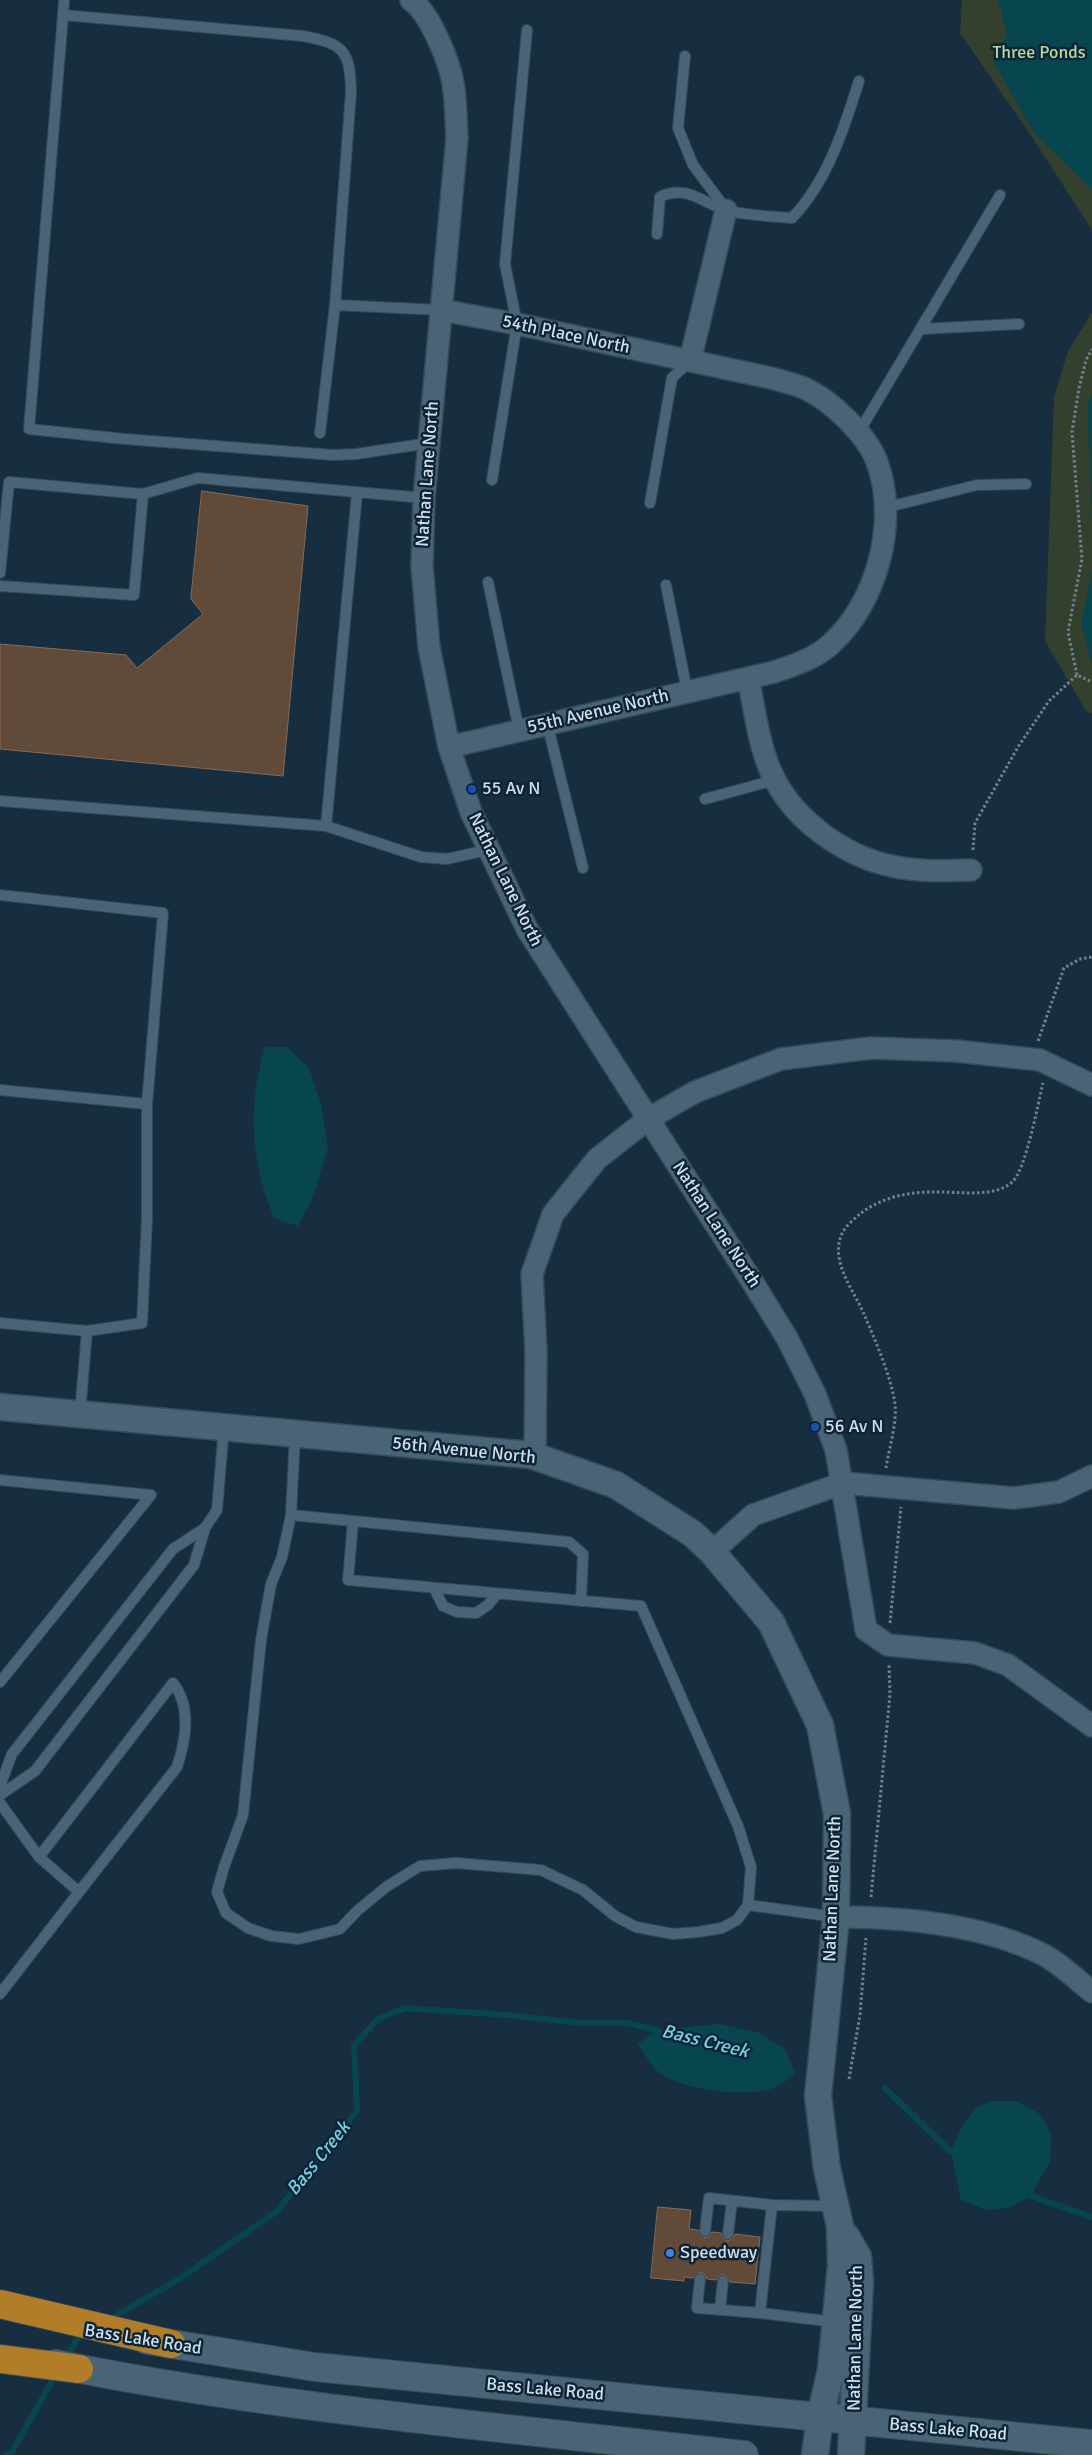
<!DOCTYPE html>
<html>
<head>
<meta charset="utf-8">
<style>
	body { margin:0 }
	canvas { display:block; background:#162e3f }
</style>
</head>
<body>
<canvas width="1092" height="2455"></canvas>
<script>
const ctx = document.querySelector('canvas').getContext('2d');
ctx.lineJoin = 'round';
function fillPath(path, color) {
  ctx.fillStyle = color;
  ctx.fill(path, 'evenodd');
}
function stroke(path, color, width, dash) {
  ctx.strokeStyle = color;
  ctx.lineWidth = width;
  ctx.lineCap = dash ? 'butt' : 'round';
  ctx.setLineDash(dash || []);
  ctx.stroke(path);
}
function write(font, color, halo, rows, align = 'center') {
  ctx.font = font + ' Signika,sans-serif';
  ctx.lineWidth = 5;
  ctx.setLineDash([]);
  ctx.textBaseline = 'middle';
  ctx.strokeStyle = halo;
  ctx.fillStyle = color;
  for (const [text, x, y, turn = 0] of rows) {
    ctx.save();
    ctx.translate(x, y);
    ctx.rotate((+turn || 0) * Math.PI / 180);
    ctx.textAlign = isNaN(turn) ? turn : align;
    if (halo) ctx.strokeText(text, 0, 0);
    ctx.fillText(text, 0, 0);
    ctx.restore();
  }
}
const green = new Path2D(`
	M962,0H1092V230L1032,137L960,33Z
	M1092,312V713L1086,711L1045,641L1054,397L1068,351Z`);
const water = new Path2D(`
	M998,0H1092V189L1034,133L993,61L1007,34Z
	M1092,394V519L1087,404Z
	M1092,572V664L1081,623Z
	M265,1047H287L309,1068L321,1105L328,1148L313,1197L298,1226L274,1218C251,1160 247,1107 265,1047Z
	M720,2024L759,2033L785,2049L795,2074C786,2081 778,2088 766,2090C738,2096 685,2090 661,2074C652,2068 644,2053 638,2044L657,2030Z
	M994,2101H1016L1040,2114L1051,2133L1050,2161L1031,2196L1008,2208L987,2210L961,2200L951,2152L960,2129L977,2107Z`);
const stream = new Path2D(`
	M885,2088L951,2152
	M1031,2196L1092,2217
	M108,2320L181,2278L277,2211L357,2111L354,2045L379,2018L405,2008L508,2015L580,2023H626L657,2030
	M65,2359L78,2338L86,2333
	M6,2455L12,2452L57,2372`);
const building = new Path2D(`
	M202,491L308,506L283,776L0,749V644L126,655L137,668L203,614L191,599Z
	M658,2207L691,2210L689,2229L698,2230L704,2238L708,2237L712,2232L721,2233L724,2239L728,2241L733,2238L735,2234L760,2237L755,2284L730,2282L727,2276L723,2274L718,2277L716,2280L707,2279L704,2274L700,2272L693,2278L684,2277V2281L651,2278Z`);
const path = new Path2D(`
	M1077,675L1068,632L1082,559L1072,432L1079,388L1086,360L1092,349
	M973,850L975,823L1018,747L1049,701L1077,675L1092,682
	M1038,1041L1064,968L1080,959L1092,957
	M886,1468C889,1448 897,1424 895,1404C891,1376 875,1340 864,1314C854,1291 831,1263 841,1236C844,1227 854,1219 861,1213C881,1198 907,1192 932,1192C955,1191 996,1199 1013,1181C1026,1168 1038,1104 1043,1083
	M890,1623L901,1507
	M871,1897L890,1694L889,1664
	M849,2079L860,2015L866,1938`);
const service = new Path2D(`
	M64,0L63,15L303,36C344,44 350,50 351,92L335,305L441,310
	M63,15L29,429L125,439L333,455L356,454L429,443
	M685,56L678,128L693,165L726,209
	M657,234L660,197C687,184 702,203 726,210C747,216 771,216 792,218C827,182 844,129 859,81
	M921,329L1019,324
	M859,432L1000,195
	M320,433L335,305
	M492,480L517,324L505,264L527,30
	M650,503L672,378L689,362
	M884,508L977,485L1026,484
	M0,573L9,482L143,494L198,478L424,498
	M488,582L519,730
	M666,585L687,691
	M0,586L134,595L143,494
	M547,723L583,868
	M705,799L775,780
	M0,801L326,826L421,857L447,859L487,850
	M326,826L357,493
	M0,895L163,913L147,1104V1218L142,1323L87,1331
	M0,1090L147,1104
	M0,1323L87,1331L80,1413
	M0,1480L151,1495L0,1682
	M291,1515L353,1521L348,1580L641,1606L738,1826L751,1867L748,1905L737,1920L722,1928L698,1932L673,1934L636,1927L615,1916L583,1890L541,1870L456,1863L420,1866L386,1887L357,1911L340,1929L299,1939L271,1936L248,1928L226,1913L217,1892L224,1867L243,1815L261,1640L271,1584L282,1557L291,1515L295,1434
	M353,1521L569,1542L583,1554L581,1601
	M434,1588L443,1606L457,1612L476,1613L488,1605L497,1594
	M0,1786L12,1754L173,1549L205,1528
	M0,1795L35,1771L194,1565L205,1528L217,1510L224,1427
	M0,1803L39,1857L79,1892L0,1994
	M39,1857L173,1683C192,1707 186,1740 177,1767L79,1892
	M748,1905L836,1917
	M705,2231L709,2198L772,2205
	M728,2234L732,2201
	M700,2279L697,2308L760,2313
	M720,2309L723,2281
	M835,2322L760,2313L772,2205L835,2206`);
const minor = new Path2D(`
	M411,0C430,13 449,61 453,83C456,101 456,120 457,138L424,498L422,566L429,647L449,747L471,812L527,929L755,1286L787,1338L815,1394L836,1450L866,1630L888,1645L975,1653L1008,1665L1092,1726
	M441,310L517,324L771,378C782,381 794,384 804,388C831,400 867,435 877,462C899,521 877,603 831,644C815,659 794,665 774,672L449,747
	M690,361L726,210
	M748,678C755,711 759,750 775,780C797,822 846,857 892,866C918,872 945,871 971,870
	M535,1457L536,1351L532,1274L553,1214L597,1159L648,1119L695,1092L781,1059L871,1048L956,1051L1040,1060L1092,1085
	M712,1552L753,1515L843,1483L1014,1498L1059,1492L1092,1476
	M836,1917C903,1917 983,1924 1044,1955C1061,1964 1077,1980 1092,1992`);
const tertiary = new Path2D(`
	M0,1407L531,1455L616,1485L693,1534L712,1552L771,1622L820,1725L837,1814L836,1917L818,2096L827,2169L840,2226L841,2265L831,2370L820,2417L815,2455
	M846,2236L858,2257L860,2282L851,2455`);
const secondary = new Path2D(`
	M147,2340L315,2367L1092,2444
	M55,2364C282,2410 514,2428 744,2455`);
const motorway = new Path2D(`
	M0,2304L171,2344
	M0,2359L79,2369`);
const markers = [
	[472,789,5,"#1a4fb4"],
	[815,1427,5,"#1a4fb4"],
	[670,2253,5,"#3f7fe0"]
];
const parkNames = [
	["Three Ponds",1039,53]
];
const streetNames = [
	["54th Place North",566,335,12],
	["Nathan Lane North",428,474,-86],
	["55th Avenue North",598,712,-13],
	["Nathan Lane North",505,880,64],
	["Nathan Lane North",716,1225,57],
	["56th Avenue North",464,1451,6],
	["Nathan Lane North",833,1889,-88],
	["Nathan Lane North",856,2338,-89],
	["Bass Lake Road",143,2340,9],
	["Bass Lake Road",545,2390,5],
	["Bass Lake Road",948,2430,5]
];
const poiNames = [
	["55 Av N",482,789],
	["56 Av N",825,1427],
	["Speedway",680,2253]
];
const waterNames = [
	["Bass Creek",705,2042,14],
	["Bass Creek",319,2159,-51]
];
fillPath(green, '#33402d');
fillPath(water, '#08464f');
stroke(stream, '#08464f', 6);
fillPath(building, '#624a38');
stroke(building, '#856b58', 1);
stroke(service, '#374a58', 12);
stroke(minor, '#374a58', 24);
stroke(tertiary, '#374a58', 29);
stroke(secondary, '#374a58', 30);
stroke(motorway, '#374a58', 30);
stroke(path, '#6f8290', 3, [2.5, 2.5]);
stroke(service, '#4a6477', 10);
stroke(minor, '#4a6477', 21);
stroke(tertiary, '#4a6477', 26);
stroke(secondary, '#4a6477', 28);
stroke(motorway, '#b17d28', 28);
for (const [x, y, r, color] of markers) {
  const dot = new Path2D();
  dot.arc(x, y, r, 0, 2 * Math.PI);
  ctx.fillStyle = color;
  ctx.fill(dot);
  stroke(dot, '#0c2435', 2);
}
write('18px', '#b3da9f', '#0c2435', parkNames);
write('18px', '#d1dfea', '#0c2435', streetNames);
write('18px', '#d1dfea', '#0c2435', poiNames, 'left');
write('italic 19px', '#77d1e2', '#0c2435', waterNames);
</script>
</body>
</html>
